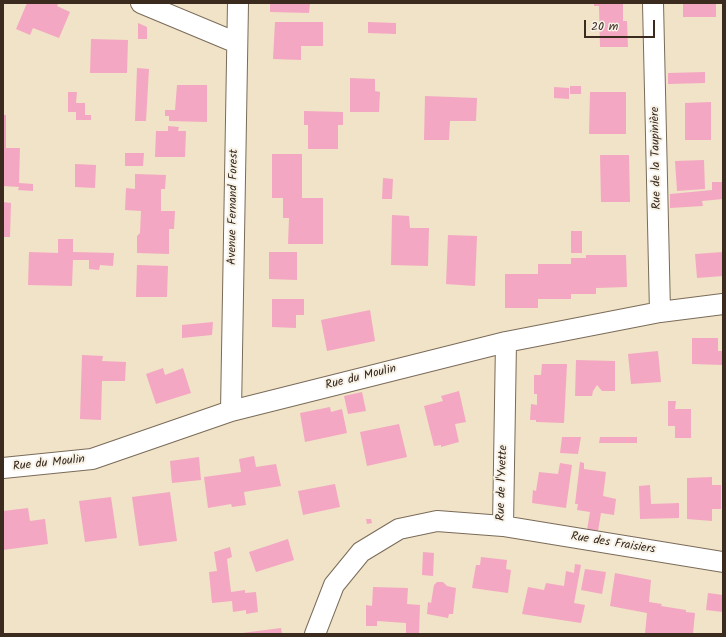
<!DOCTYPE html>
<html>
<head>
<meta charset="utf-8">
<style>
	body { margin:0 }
	#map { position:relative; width:726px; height:637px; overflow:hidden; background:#f0e3c7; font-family:Kalam,sans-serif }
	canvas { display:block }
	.frame { position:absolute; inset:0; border:4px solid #3b2a1e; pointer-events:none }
	.scale { position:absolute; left:584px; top:20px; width:71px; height:18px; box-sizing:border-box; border:2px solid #3b2a1e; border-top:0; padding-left:5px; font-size:12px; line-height:14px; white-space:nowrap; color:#3b2a1e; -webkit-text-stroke:3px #f7f3e8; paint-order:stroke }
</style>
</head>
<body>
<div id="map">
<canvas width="726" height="637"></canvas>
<div class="frame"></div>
<div class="scale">20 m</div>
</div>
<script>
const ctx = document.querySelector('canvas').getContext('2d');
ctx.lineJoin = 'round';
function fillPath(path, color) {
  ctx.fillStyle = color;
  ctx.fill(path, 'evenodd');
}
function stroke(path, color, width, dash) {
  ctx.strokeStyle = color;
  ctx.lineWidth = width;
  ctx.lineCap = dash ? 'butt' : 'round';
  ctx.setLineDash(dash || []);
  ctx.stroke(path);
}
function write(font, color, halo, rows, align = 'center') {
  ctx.font = font + ' Kalam,sans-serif';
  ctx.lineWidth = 4;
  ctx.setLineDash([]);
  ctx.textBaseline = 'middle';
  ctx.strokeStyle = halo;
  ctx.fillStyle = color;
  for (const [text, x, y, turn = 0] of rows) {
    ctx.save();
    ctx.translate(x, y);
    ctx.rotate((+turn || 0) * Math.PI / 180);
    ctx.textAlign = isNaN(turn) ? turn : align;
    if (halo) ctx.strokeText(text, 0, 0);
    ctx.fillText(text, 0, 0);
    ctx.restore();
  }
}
const building = new Path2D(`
	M27,3H55L58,4L57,6L70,12L59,38L33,28L30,35L16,29Z
	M270,3H310L309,13L270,12Z
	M594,3H623V21H627L628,47H600L599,6H594Z
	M683,3H716V17H683Z
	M275,22H323V46H301V60L273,59Z
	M368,22L396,23V34L368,33Z
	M138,23L147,27V39H138Z
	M91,39L128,40L127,73H90Z
	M137,68L149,69L146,121H135Z
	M705,72V83L668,84V73Z
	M350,78L375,79V91L380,92L379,112H350Z
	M177,85H207V122L169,121V116H165V110H175Z
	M570,86H581V94H570Z
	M554,87L569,88V99L554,98Z
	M68,92H77L76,103H85V115H91V120H76V112H68Z
	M590,92H626V134H589Z
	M425,96L477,98L476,121H450L449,140H424Z
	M711,102V140H685V103Z
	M304,111L343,112V125H338V149H308V125H304Z
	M3,115H6V148H20L19,183L33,184V191L18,190L19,187L3,186Z
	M168,126L179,127L178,131H186L185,157H155L156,131H168Z
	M125,153H144L143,166H125Z
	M272,154H302V198H323V244H288L289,218H283V198H272Z
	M600,155H629L630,202H601Z
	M704,160L705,189L677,191L675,161Z
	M75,164L96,165L95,188L75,187Z
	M135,174L166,175L165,189H161V211H175L174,229H169V254L137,253V236L140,233L141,211L125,210L126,188L135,189Z
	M383,178L393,179L392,199H382Z
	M712,182H723V199L702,201L703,206L670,208V194L712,190Z
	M3,202L11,203L10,237H3Z
	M392,215L409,216L410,228H429L428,266L391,265Z
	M571,231H582V253H571Z
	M448,235L477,236L475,286L446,284Z
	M58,239H73V252L114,253L113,266L100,265L99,270L89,269V260H73L72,286L28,285L29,252L58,253Z
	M269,252H297V280L269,279Z
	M723,252V276L697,278L695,254Z
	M586,255H626L627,287L596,288V294H571V299H538V308H505V274H538V264H571V258H586Z
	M137,265L168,266L167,297H136Z
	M272,299H304V315H296V328L272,327Z
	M370,310L375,341L327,351L321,320Z
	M213,322L212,335L182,338V325Z
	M692,338H718V351H723V365L692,364Z
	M658,351L661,382L631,384L628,354Z
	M82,355L103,356L102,361L126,362L125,381H102L101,420L80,419Z
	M576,360L615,361V391H602L597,385L593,391L592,396H575Z
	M542,364H567L564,423L536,422V420H530L531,404L537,405V394H534V375H541Z
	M163,368L165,375L183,368L191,393L156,404L146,374Z
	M459,391L466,422L455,424L459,442L441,447V445L434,446L424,406L443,401L441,396Z
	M362,392L366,411L348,414L344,396Z
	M668,401H676L675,409H691V438H675V426H668Z
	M330,407L331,412L342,409L347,433L305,442L300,413Z
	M399,424L407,457L367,466L360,432Z
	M562,437H581L578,454L560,453Z
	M600,437H637V443H599Z
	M254,456L256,467L276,464L281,486L244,492L246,505L232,507L231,504L208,508L204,477L241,472L239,459Z
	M199,457L201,480L172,483L170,461Z
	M580,462L584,463V469L606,472L603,496L616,499L614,515L601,513L598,531L587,530L590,512L577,510L578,504H575Z
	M560,463L572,465L566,508L532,503L533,490L536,491L539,472L558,474Z
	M712,477V485H721V509H712V521L687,519V478Z
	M335,484L340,507L303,515L298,491Z
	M650,485L651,504L679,503V518L640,519L639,486Z
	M170,492L177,541L139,546L132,497Z
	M111,497L117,538L85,542L79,501Z
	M28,508L30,521L45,519L48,544L3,550V511Z
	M366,519H371L372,523L367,524Z
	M288,539L294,560L256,572L249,552Z
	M230,547L232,557L227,559L231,592L245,590V593L256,592L258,612L246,614V610L233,612L232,601L212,603L209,572L217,571L214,552Z
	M423,552L434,553L433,576L422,575Z
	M481,557L507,560L506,569L511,570L508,593L472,588L476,565H480Z
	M575,564L581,565L574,603L585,605L581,623L522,614L528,587L544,590L546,583L564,586L566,571L574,573Z
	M585,569L606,572L602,594L581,590Z
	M615,573L651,580L649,602L662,604L661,606L686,610V612L695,613L693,634H668L658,633L657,634H645L647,613L610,606Z
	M437,582H443L447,586L456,588L453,614H449L448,618L427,614L428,602L431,603L434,585Z
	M373,587L408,588L407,604L420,605L419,634H406V623L377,621V626H366V605L372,606Z
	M708,593L723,595V612L706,610Z
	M281,628L282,634H242V633Z`);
const street = new Path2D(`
	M141,3L237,43
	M653,3L660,312
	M231,411L238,3
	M3,468L92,459L231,411L506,342L660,312L723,304
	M503,526L506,342
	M315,634L334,585L361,552L399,529L437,521L503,526L723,562`);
const streetNames = [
	["Rue de la Taupinière",657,158,-91],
	["Avenue Fernand Forest",234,207,-89],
	["Rue du Moulin",361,378,-14],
	["Rue du Moulin",49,464,-6],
	["Rue de l'Yvette",503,483,-88],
	["Rue des Fraisiers",613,544,9]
];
fillPath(building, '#f4a7c2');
stroke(street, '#7a6b59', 22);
stroke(street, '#fff', 20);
write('12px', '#3b2a1e', '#f7f3e8', streetNames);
</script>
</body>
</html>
